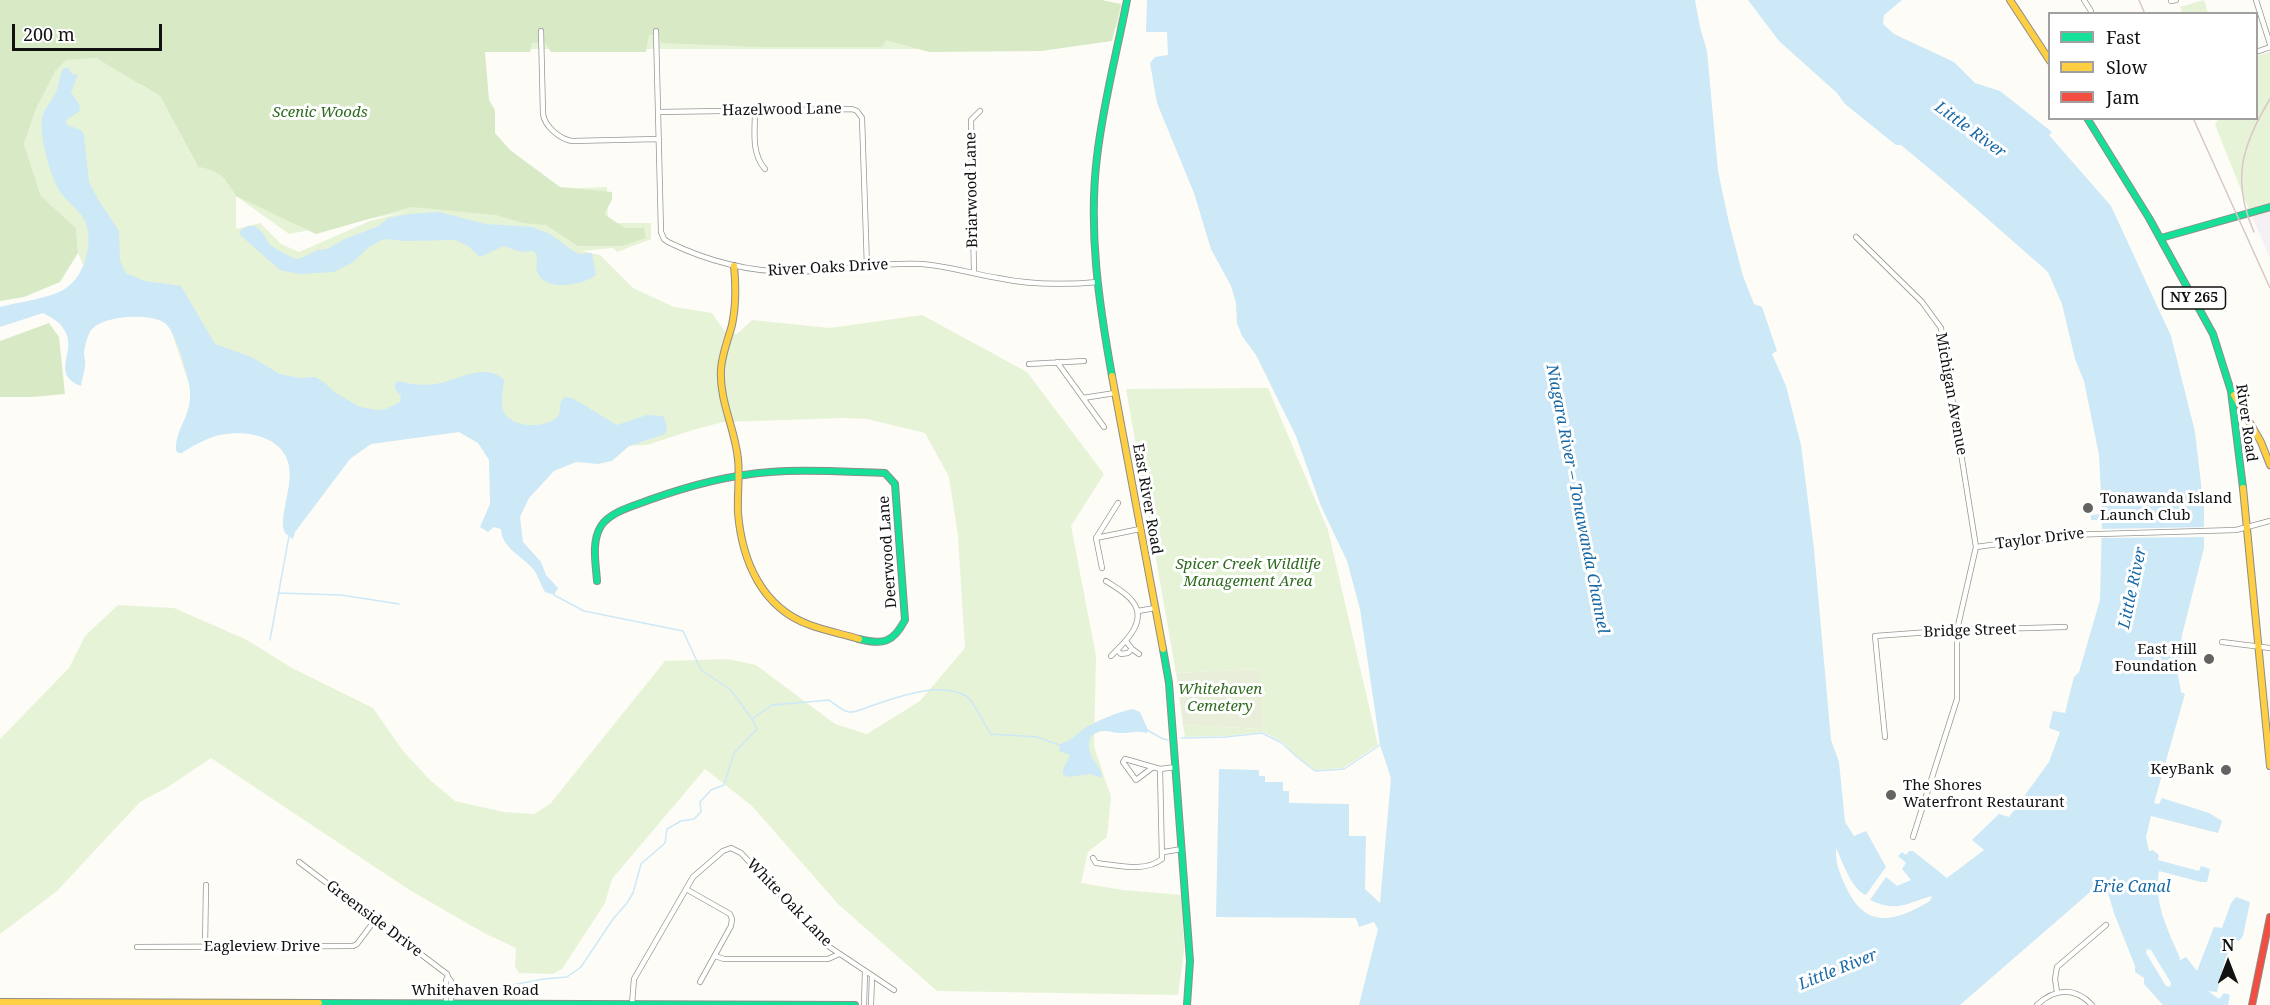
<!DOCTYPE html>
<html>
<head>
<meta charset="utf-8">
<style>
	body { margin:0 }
	#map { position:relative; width:2270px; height:1005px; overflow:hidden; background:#fdfcf7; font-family:"Noto Serif",serif }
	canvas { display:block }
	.legend { position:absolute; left:2048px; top:12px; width:210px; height:108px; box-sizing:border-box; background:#fff; border:2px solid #a0a0a0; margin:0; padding:8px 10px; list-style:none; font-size:18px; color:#111 }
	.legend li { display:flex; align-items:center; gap:12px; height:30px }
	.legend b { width:30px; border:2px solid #a0a0a0 }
	.north { position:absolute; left:2198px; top:933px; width:60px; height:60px; -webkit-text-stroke:4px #fff; paint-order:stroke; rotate:0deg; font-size:16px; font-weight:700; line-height:24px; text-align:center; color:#111 }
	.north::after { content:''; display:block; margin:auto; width:21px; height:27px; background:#111; clip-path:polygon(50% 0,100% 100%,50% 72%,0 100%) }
	.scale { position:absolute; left:12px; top:24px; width:150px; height:27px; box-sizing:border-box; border:3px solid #111; border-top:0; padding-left:8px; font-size:18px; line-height:21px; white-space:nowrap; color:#111; -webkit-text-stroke:4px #fff; paint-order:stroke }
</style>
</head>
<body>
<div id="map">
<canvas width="2270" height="1005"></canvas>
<ul class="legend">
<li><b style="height:8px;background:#16e098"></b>Fast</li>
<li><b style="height:8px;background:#ffcf43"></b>Slow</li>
<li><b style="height:8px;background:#f24e42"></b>Jam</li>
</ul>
<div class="north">N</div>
<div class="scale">200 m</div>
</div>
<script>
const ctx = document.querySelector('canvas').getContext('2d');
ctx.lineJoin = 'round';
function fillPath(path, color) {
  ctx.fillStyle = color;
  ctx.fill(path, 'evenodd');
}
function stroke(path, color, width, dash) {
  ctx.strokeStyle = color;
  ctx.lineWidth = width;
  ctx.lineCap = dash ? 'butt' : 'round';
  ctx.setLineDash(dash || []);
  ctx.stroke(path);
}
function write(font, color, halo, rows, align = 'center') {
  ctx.font = font + ' "Noto Serif",serif';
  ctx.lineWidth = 6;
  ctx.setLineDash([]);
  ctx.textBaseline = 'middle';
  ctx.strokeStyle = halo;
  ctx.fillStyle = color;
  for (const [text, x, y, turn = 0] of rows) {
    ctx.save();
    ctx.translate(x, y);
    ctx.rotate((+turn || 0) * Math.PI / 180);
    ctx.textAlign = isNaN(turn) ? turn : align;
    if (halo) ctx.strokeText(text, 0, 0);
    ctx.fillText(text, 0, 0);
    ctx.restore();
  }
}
const industrial = new Path2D(`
	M2270,212V258L2252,217Z`);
const green = new Path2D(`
	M0,0H1095L1122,5L1117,28L1063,18L1056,49H483L485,134L559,189L607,187L608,223H651V239L617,252L613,248L582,251L600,255L633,288L674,307L712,313L725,332L737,334L752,320L830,328L922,315L1027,372L1104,474L1071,526L1096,656L1094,746L1111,797L1107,837L1088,852L1081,883L1123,890L1182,895L1184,951L1178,995L937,991L838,904L752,806L705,769L612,879L605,903L562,969L553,974L519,973L515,967L516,948L484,933L408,889L211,758L168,787L140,802L57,891L0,934V739L69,668L85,636L118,605L174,608L247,640L292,668L373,708L403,751L430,780L455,801L504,812L534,814L550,804L665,661L728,659L756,665L835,724L867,734L920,701L965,648L958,536L949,477L925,433L867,419L844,418L723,422L693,430L647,445L567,448L451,425L196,405L166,315L88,276L78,253L76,228L41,196L24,144L36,109L56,70ZM168,82L227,182L215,169L197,166L160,96L139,84ZM236,196L289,234L405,212L370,221L299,252L281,244L260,223L236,229Z
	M2204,0L2208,13H2182L2180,7Z
	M2270,52V212L2252,217L2215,125L2218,119L2256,118L2257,56Z
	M1268,388L1328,530L1378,745L1343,768L1315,770L1297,757L1283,742L1263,732L1225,736L1185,737L1183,725L1263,729L1259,669L1176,673L1126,389Z`);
const forest = new Path2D(`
	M0,0H1102L1121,4L1112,41L1041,51L929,52L886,40L882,47H760L661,43L659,35H649L646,52H551L545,43H532L530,52H485L489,100L495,110V133L510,150L560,187L612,192V200L604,214L625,228H644L646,238L622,246H578L546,225L523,223L496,215L411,207L316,234L236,196C225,177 219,170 198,167L160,96L96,58L66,60L56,70L36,109L24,144L41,196L76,228L78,253L60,282L24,297L0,301Z
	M49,323L59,337L65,394L32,397H0V341Z`);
const cemetery = new Path2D(`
	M1260,669L1263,729L1183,725L1176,673Z`);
const water = new Path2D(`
	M1147,0H1695L1700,27L1707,51L1718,171L1729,223L1743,276L1754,304L1762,307L1777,351L1772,354L1786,386L1801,445L1814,549L1831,740L1839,762L1845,822L1854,836L1866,831L1886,867L1866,895C1851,889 1843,862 1836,848C1835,863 1840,874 1846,887C1866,931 1896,921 1930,901L1932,896C1906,903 1898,913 1870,900L1886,877L1897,886L1911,880L1902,869L1906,863L1898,856L1902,852L1906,855L1909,851H1913L1947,878L1984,850L1972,840L1999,814L2009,817L2049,762L2060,732L2049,728L2053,711L2065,713L2074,677L2079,672L2100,600L2102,520H2091V515L2102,514L2099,455L2084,381L2075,359L2062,304L2048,272L1949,185L1901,145H1896L1845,104L1837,93L1779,41L1748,0H1902L1884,15L1883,24L1894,34L1954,62L1975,83L2000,91L2052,132L2049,135L2111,206L2171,336L2195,432L2204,509V548L2182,635L2178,675L2181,692L2185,694L2154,803L2159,804L2162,798L2209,813L2222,821L2218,833L2151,816L2146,837L2149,851L2153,850L2159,855L2158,860L2199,871L2201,866L2210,869L2207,882H2201L2159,871C2153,902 2168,930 2180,958L2179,961L2186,957L2197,971L2214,927L2222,928L2231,903L2236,897L2250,902L2243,936L2239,941L2235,940L2225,959L2217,992L2208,991L2219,999L2224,993L2230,995L2228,1005H2163L2144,984V978L2135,972V966L2114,913L2104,880L1960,1005H1359L1378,929L1374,922L1359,927L1356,918L1216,917L1219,769L1259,770V776H1265V782H1283V791H1289V803L1349,804V836H1366L1365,889L1380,903L1391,778L1380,745L1360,609L1347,561L1321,506L1296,436L1256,355L1242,336L1237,323L1236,303L1231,286L1211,249L1194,193L1157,103L1150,63L1155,57L1168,55L1167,32H1146Z
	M64,68H68L72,74L78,75L71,92L79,104L80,111L66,120L67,125L81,130L84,135L89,182L99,201L119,231L120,261L126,273L145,281L181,286L215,344L251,357L280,374L300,378L315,377L325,383L334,392L360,407L377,410L386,409L400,402L401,396L395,389V384L398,381C411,385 428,386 441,383C461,378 487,363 504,380C504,391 499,402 504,412C512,429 548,429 559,415L561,401L565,397L574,399L617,425L647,415L663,416L667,426L665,434L629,446L612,461L598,464L576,462L554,471L529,498L520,517L523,542L541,562L546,575L558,588L554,595L545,592C541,585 538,576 534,570C523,556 502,549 501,529L494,527L488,532L480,527L490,504L489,460L478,443L459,432L371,444L350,459L295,532L293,539L285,533L283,527C282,507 294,482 288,462C280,435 244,430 220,435C209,437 192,446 182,453H178L176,450C175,426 195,415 189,384C186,369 176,334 166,324C152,312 99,315 90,332C87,337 84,349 84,354C84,358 86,360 85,364C85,371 82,379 81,386C48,373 80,351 63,328C59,321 50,317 43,313L0,327V307C18,302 53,298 66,288C85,276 94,242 85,221C80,210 68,203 61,193C51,179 39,136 42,118C44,109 51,102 55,94C60,86 58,76 64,68Z
	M439,212L486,224L532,227L550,234L573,251L579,254L592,253L596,275C583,285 548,292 538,274C535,269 537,261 537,255L533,251L521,252L504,246L480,257L468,246L455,240L405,241L384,239L369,247L353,262L334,272L299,274L280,270L239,234L241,230L248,226H255L263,233L269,244L278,250L293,258L299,259L318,250L327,249L345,239L379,226L388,218L408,214Z
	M1133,709L1140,712L1148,730L1147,733C1137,730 1131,733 1121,733C1109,733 1104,727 1091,736C1085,753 1095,760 1102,774L1101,778L1091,774L1068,777L1063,774V770L1070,755L1059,751L1060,744C1072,741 1078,732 1088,726C1102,719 1118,712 1133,709Z`);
const pier = new Path2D(`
	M2207,527V537L2099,538V529Z
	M2147,949L2151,950L2171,983L2170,987L2166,986L2146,953Z`);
const stream = new Path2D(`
	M278,593L341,595L399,604
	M554,595L584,611L683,631L701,670L731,690L751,718
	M270,640L289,536
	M1147,730L1163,739L1168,740
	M1181,738L1225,737L1262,733L1282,743L1297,757L1315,771L1344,769L1380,745
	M491,994L496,989L517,984L544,979L567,977L581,967L613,919L627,903L633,893L641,864L665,843L667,829L681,821L694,819L701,812L700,802L711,790L724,785L734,753L757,729L752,719L772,705L829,700C836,705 841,710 849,712C856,713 864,708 871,706C898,697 938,681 966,696C974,701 984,724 991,734L1037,737L1059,745`);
const street = new Path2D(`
	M2084,0L2091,11
	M2256,0L2270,44
	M2171,1L2176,0
	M541,31L543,114C545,127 560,139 572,141L658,139
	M656,31L661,232L664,239L668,242C715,265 762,275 813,271C849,269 886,262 922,264C948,266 973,274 998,278C1031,285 1065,285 1098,282
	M2256,52L2270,47
	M755,111C755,131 751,153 765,169
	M658,112L852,109L857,111L862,118L867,267
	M1856,237L1922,302L1941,328L1976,547L1957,630V699L1913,837
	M974,273L971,120L980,111
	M1057,362L1104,427
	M1029,364L1084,361
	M1083,398L1115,393
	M1096,538L1140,529
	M1976,547L2065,535L2236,530L2270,521
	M1102,568L1096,538L1118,503
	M1106,581C1115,587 1127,593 1133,602C1148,622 1124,643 1111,656
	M1138,611L1155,608
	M1126,641L1132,649L1139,654
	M2222,642L2270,648
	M1117,650L1121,654L1128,653L1132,649
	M1885,737L1875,636L1957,630L2065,627
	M1152,768L1136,780L1123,762L1125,759L1160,769L1176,767
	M1164,852L1182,849
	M1093,858L1096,863C1118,865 1144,873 1162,859L1160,769
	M299,862L447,974L448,977
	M686,889L730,914L732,919L731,926L700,982
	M137,947L353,946L357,944L375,920
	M205,947L206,885
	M715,956L724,959H828L839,954
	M2057,992L2055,979L2057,967L2106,925
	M446,1004V980L448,977L451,981V1004
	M632,1004L634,979L693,877L723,851L731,848L741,853L828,946L894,990
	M864,1005L865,971
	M871,1005L872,976
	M2037,1005C2055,988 2075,987 2092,1005`);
const fast = new Path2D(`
	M2087,118L2149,218L2213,334L2231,391L2243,488
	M2161,238L2270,207
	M1112,376C1099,304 1088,230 1097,157C1103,104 1117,52 1127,0
	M597,581C596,564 591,542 601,526C610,512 633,506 649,500C688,486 728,475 770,472C808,469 847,472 885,473L895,484L905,620C893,643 883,645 859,639
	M1163,649L1169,683L1190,961L1187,1005
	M319,1003L855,1005`);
const slow = new Path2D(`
	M2010,0L2050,61
	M734,266C736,286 736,306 732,325C728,340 722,354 721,369C719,401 735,428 738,459C740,477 737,495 738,513C742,561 762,608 810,625C826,631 843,634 859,639
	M1112,376L1163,649
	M2234,395L2261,442L2270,465
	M2243,488L2270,766
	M0,1002L319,1003`);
const jam = new Path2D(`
	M2252,1005L2270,917`);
const rail = new Path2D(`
	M2139,0L2145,14
	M2193,118L2270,288
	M2254,232C2231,180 2242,145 2270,99`);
const markers = [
	[2088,508,6,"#646362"],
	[2209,659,6,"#646362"],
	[2226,770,6,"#646362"],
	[1891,795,6,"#646362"]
];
const shields = [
	[2194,298,63]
];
const shieldNames = [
	["NY 265",2194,298]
];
const streetNames = [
	["Hazelwood Lane",782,110,-1],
	["Briarwood Lane",972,190,-91],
	["River Oaks Drive",828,268,-3],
	["Michigan Avenue",1951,394,80],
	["River Road",2246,423,82],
	["East River Road",1147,499,80],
	["Taylor Drive",2040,539,-7],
	["Deerwood Lane",888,552,-94],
	["Bridge Street",1970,631,-2],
	["White Oak Lane",789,903,46],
	["Greenside Drive",374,919,37],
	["Eagleview Drive",262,947],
	["Whitehaven Road",475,991]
];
const parkNames = [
	["Scenic Woods",320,113],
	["Spicer Creek Wildlife",1248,565],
	["Management Area",1248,582],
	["Whitehaven",1220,690],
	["Cemetery",1220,707]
];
const poiNames = [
	["Tonawanda Island",2100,499],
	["Launch Club",2100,516],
	["East Hill",2197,650,"right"],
	["Foundation",2197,667,"right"],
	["KeyBank",2214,770,"right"],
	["The Shores",1903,786],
	["Waterfront Restaurant",1903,803]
];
const waterNames = [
	["Little River",1970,130,36],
	["Niagara River – Tonawanda Channel",1577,499,79],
	["Little River",2133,588,-78],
	["Erie Canal",2132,887],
	["Little River",1838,970,-22]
];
fillPath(industrial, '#f5f0f3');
fillPath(green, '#e7f3d7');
fillPath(forest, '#d8eac5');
fillPath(cemetery, '#e9eedb');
fillPath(water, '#cde8f7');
fillPath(pier, '#fdfcf7');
stroke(stream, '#cde8f7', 1.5);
stroke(street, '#979795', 6);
stroke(fast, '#8e8d8b', 8);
stroke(slow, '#8e8d8b', 8);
stroke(jam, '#8e8d8b', 8);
stroke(street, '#fffffe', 4.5);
stroke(fast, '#16e098', 6);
stroke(slow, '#ffcf43', 6);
stroke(jam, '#f24e42', 6);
stroke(rail, '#d9c6c7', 1.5);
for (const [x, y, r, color] of markers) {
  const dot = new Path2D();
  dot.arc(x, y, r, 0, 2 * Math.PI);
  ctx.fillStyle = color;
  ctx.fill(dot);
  stroke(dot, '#fff', 2);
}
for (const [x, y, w] of shields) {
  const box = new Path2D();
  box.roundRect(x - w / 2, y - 11, w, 22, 4.5);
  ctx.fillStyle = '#fff';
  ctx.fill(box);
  stroke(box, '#111', 1.5);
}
write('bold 14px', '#111', null, shieldNames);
write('15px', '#111', '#fff', streetNames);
write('italic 15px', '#2f6b1f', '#fff', parkNames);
write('15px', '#111', '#fff', poiNames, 'left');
write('italic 16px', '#1768a6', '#fff', waterNames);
</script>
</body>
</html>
